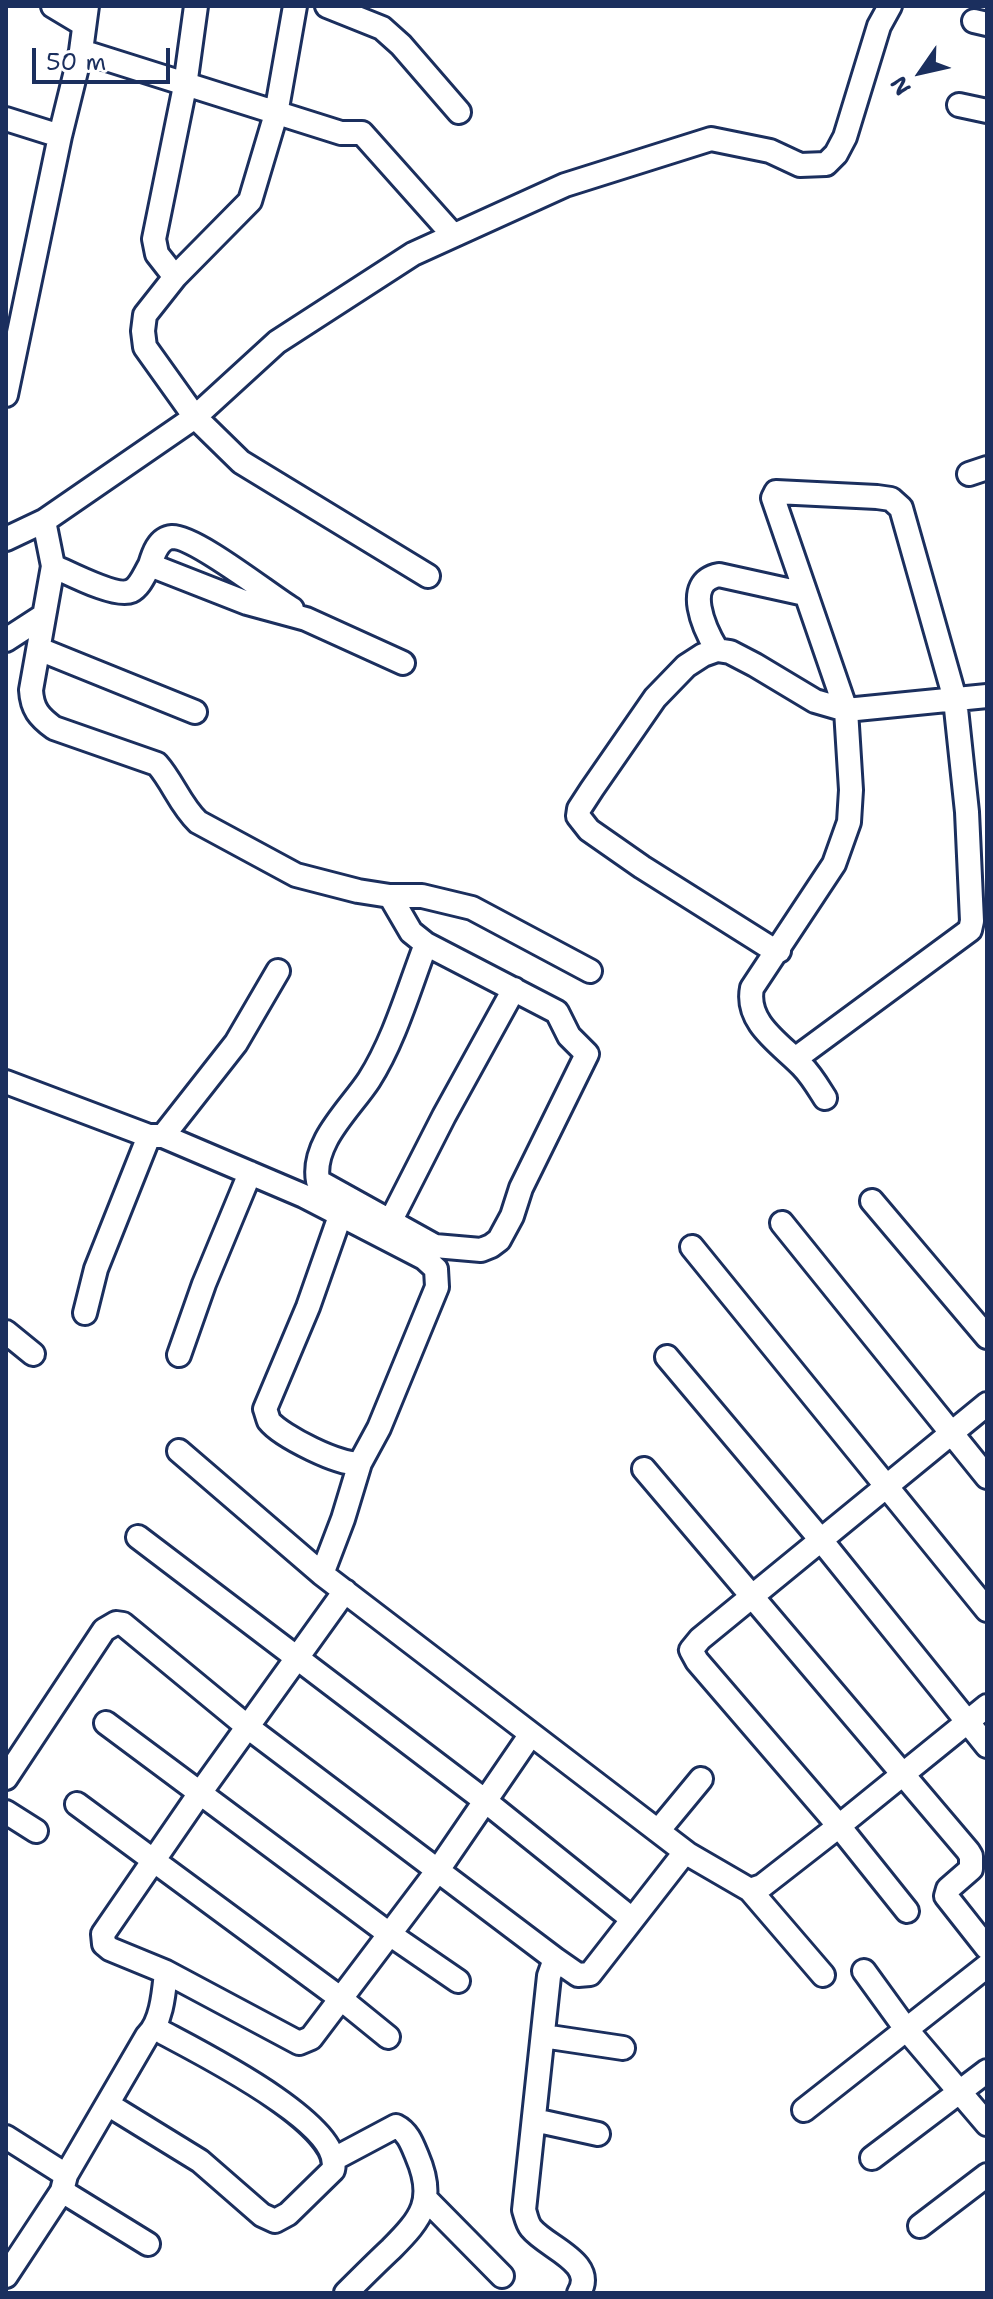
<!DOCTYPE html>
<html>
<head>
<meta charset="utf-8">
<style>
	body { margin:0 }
	#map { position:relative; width:993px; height:2299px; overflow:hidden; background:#fff; font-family:"Shantell Sans",sans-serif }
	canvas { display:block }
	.frame { position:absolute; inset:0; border:8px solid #1b2f5e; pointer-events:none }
	.north { position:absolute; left:881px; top:32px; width:80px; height:80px; -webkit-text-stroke:6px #fff; paint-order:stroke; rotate:236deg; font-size:22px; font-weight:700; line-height:32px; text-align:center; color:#1b2f5e }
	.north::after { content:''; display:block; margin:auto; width:28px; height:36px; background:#1b2f5e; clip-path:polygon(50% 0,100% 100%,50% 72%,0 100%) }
	.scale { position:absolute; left:32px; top:48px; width:138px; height:36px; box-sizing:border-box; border:4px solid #1b2f5e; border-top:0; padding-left:10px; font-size:24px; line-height:28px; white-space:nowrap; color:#1b2f5e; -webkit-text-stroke:6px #fff; paint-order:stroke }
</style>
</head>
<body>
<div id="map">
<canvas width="993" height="2299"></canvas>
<div class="frame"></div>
<div class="north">N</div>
<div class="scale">50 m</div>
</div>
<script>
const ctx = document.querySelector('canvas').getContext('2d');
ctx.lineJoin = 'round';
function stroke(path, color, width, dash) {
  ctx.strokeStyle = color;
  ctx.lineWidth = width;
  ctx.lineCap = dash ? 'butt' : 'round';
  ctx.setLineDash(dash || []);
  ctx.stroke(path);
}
const minor = new Path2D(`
	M53,6L83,24
	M295,6L276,114L250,201L175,277L145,315L143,331L145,347L195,417L241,462L428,576
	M327,6L382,28L401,45L459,112
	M974,21L987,24
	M81,51L341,133H362L453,235
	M959,105L987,111
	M6,119L60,136
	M175,277L157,254L154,239L185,86L196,6
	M6,395L60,136L81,51L87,6
	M969,474L987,468
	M44,521L53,566L31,690C32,709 39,717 54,728L157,764C173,782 180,805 198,822L296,875L358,891L390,896H422L472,908L590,971
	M6,539L44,521L195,417L277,342L413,254L565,185L711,139L770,151L800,165L826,164L836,154L845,137L879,26L890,6
	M150,565C153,555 158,538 172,537C195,536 269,595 292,609
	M53,566C69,573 116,598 131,591C140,587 145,573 150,565L247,603L306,619L403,663
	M6,640L43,616
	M39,649L195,712
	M717,650C705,630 682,582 719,575L805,594
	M390,896L411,932L426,944L557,1012L569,1036L587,1054L521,1188L512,1216L499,1240L491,1246L481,1250L435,1246L318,1181C311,1143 350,1109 369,1080C395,1039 409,988 426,944
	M779,951L769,947L642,867L589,830L578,816L579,809L592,789L655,698L686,666L703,655L717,650L730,652L755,665L815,701L846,710L987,696
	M795,1059L970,930L972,921L967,812L955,699L901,508L891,499L877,497L776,492L773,498L846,710L851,790L849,822L834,864L752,988C745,1023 781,1044 802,1066C811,1075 818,1087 825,1098
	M6,1082L149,1136H163L304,1196L424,1258L436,1269L437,1287L379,1428L360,1463C342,1467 281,1436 269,1421C268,1419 266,1411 265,1409L308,1307L340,1216
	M163,1136L236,1043L278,971
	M872,1201L987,1337
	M390,1222L444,1116L514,989
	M782,1223L987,1477
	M692,1247L987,1610
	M85,1313L96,1269L149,1136
	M6,1332L33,1354
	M179,1355L204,1284L250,1173
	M667,1357L821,1540L987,1746
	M987,1404L700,1639L691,1650L697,1661L839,1826L987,1706
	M179,1451L322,1574L343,1519L360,1463
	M644,1469L968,1851L971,1856V1869L948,1889L946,1896L987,1948
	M138,1537L484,1800L632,1919
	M322,1574L688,1854
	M106,1723L388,1933L458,1981
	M6,1778L104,1630L116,1623L123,1624L249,1728L555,1959
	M77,1804L340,1998L388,2037
	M6,1812L36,1831
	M658,1831L701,1779
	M750,1890L823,1975
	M864,1971L906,2029L987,2124
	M166,1972L299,2043L311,2038L438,1870L531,1734
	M543,2036L623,2048
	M109,2105L200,2161L262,2215L275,2221L288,2214L333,2170C345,2124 195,2050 160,2031L153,2030
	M804,2110L987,1966
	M534,2120L598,2134
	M6,2137L66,2175
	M872,2158L987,2071
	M334,2159L396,2126C408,2132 412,2144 417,2156C436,2200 422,2218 391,2249C376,2263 361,2278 346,2293
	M62,2191L148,2244
	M426,2199L502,2276
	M920,2226L987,2175
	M6,2276L62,2191L66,2175L147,2036C162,2022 164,1991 166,1972L110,1949L104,1944L103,1934L200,1793L345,1591
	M579,2293C597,2262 547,2248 531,2228C527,2223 526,2216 524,2210L549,1976L555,1959L578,1975L590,1974L682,1856L688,1854L750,1890L762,1886L839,1826L907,1911`);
stroke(minor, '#1b2f5e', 28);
stroke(minor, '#fff', 22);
</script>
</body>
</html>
